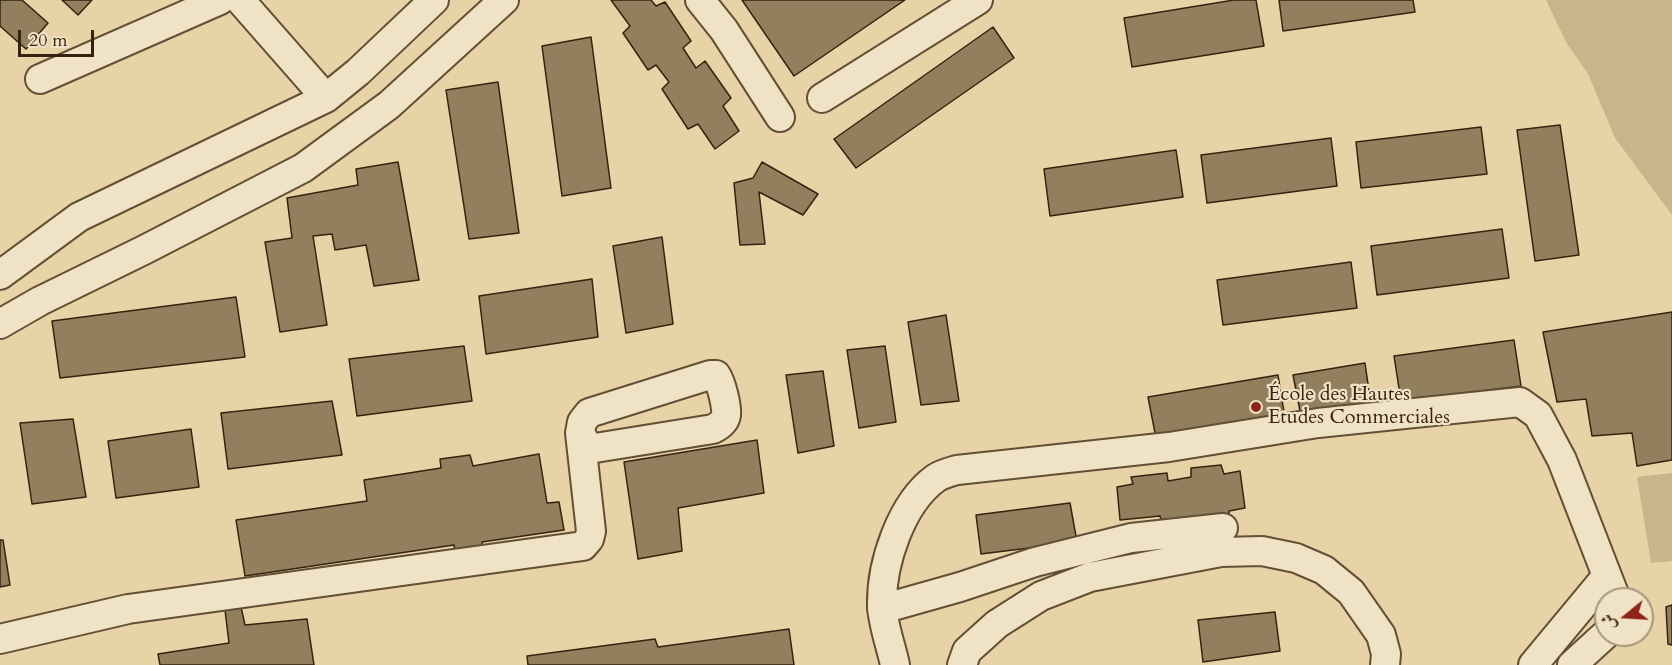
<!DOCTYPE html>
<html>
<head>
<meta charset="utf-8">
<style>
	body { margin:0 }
	#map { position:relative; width:1672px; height:665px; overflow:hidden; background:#e7d3a6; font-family:Cardo,Amiri,serif }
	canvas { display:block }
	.north { position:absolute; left:1594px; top:587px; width:60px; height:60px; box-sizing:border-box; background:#efe2c5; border:2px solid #a5967c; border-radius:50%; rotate:252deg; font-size:16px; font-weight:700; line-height:24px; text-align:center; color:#36230f }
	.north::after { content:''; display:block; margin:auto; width:21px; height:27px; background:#8f2418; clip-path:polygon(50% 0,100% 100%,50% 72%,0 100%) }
	.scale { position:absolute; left:18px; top:30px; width:76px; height:27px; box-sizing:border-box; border:3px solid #36230f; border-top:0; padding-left:8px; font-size:18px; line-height:21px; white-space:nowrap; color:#36230f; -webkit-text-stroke:4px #efe2c5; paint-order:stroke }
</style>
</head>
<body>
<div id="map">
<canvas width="1672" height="665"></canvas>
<div class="north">ش</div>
<div class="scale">20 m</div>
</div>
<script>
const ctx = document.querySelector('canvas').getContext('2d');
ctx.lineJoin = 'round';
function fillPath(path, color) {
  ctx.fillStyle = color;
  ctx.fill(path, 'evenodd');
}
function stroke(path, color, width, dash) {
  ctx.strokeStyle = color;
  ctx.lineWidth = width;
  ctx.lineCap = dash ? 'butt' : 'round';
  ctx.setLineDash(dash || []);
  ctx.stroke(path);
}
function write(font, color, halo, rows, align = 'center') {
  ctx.font = font + ' Cardo,serif';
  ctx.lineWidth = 4.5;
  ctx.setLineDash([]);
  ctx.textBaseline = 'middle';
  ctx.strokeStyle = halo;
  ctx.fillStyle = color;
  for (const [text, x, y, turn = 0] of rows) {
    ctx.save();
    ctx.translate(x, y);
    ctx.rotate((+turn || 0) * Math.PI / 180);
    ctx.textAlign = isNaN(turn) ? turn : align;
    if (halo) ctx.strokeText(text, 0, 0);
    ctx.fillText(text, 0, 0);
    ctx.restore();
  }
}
const green = new Path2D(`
	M1546,0H1672V215L1615,138L1588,74L1566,42Z
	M1672,473V561L1651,563L1637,477Z`);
const building = new Path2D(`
	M0,0H22L48,23L26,49L0,26Z
	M62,0H92L78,15Z
	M611,0H651L656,6L665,2L691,41L683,48L696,68L705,61L731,98L723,106L739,131L715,149L698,124L688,129L662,89L669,82L656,65L648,70L623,33L630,26Z
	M742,0H905L794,76Z
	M1234,0H1256L1264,46L1132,67L1124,18Z
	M1279,0H1413L1415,12L1283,31Z
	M993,27L1014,58L856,168L834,139Z
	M591,37L611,188L562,196L542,46Z
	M498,82L519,233L469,239L446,90Z
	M1560,125L1579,255L1535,261L1517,130Z
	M1481,127L1487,174L1361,188L1356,142Z
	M1331,138L1337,186L1207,203L1201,155Z
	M1176,150L1183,197L1050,216L1044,169Z
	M398,162L419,280L374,286L366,245L335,250L332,234L313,236L327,325L280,332L265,242L292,238L287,198L358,185L356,169Z
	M762,162L818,194L803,215L759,192L765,244L740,245L734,183L753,178Z
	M1502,229L1509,278L1377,295L1371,246Z
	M662,237L673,324L626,333L613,246Z
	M1351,262L1357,308L1223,325L1217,280Z
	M592,279L598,337L486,354L479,296Z
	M236,297L245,357L60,378L52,321Z
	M1672,312V460L1637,466L1632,433L1592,436L1586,399L1557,402L1543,332Z
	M946,315L959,401L921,405L908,322Z
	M1514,340L1521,386L1401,401L1394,356Z
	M464,346L472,401L357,416L349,359Z
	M885,346L896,422L859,428L847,350Z
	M1365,363L1371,405L1301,416L1293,375Z
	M823,371L834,446L798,453L786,375Z
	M1278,375L1285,418L1156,438L1148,397Z
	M332,401L342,455L228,469L221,413Z
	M73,419L86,497L32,504L20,423Z
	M191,429L199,487L116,498L108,441Z
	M757,440L764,493L678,508L682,551L638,559L624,462Z
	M539,454L547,503L559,502L564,530L482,542L484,556L456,560L454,545L245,576L236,520L367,501L364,480L441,468L440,459L470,455L473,466Z
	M1221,465L1224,474L1240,471L1245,508L1229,511V521L1162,524L1160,516L1120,520L1117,487L1133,484L1131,477L1167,473L1168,481L1191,477V468Z
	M1070,503L1077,542L981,554L976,515Z
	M0,540H3L10,585L0,587Z
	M1672,605V645L1668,644L1666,607Z
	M241,607L245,625L307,619L314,665H160L158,654L229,643L225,610Z
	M1275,612L1280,651L1203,662L1198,620Z
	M789,629L794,665H528L527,656L655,639L658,647Z`);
const minor = new Path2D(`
	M240,0L326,98
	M700,0L724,30L780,117
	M40,79L220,0
	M822,98L978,0
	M0,275L79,217L326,98L358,72L434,0
	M0,324L40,301L144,250L303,168L389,105L504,0
	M882,609L960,587L1035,562L1131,538L1223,528
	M0,639L128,609L583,546L589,539L591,531L580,433L582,422L589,413L710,375H716C721,382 727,406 726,415C725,422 719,426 713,429L595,448L587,445L580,433
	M895,665C891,646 883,625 882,606C881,564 901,503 936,478C942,474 950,472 957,470L1169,447L1318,423L1520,402L1538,415L1562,460L1616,599
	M962,665L967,651L997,624L1041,596L1090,577L1221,552L1262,551L1296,558L1324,570L1351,592L1381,635L1386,654L1385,665
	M1533,665L1606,577
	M1572,665L1606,634`);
const markers = [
	[1256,407,6,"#8f2418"]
];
const poiNames = [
	["École des Hautes",1268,395],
	["Etudes Commerciales",1268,418]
];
fillPath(green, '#c9b58c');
fillPath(building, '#927f5e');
stroke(building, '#36230f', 1.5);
stroke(minor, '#624f35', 32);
stroke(minor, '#efe2c5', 28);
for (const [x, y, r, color] of markers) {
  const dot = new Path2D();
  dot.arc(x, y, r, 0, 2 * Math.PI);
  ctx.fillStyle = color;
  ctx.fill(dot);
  stroke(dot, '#efe2c5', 2);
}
write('20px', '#36230f', '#efe2c5', poiNames, 'left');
</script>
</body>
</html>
